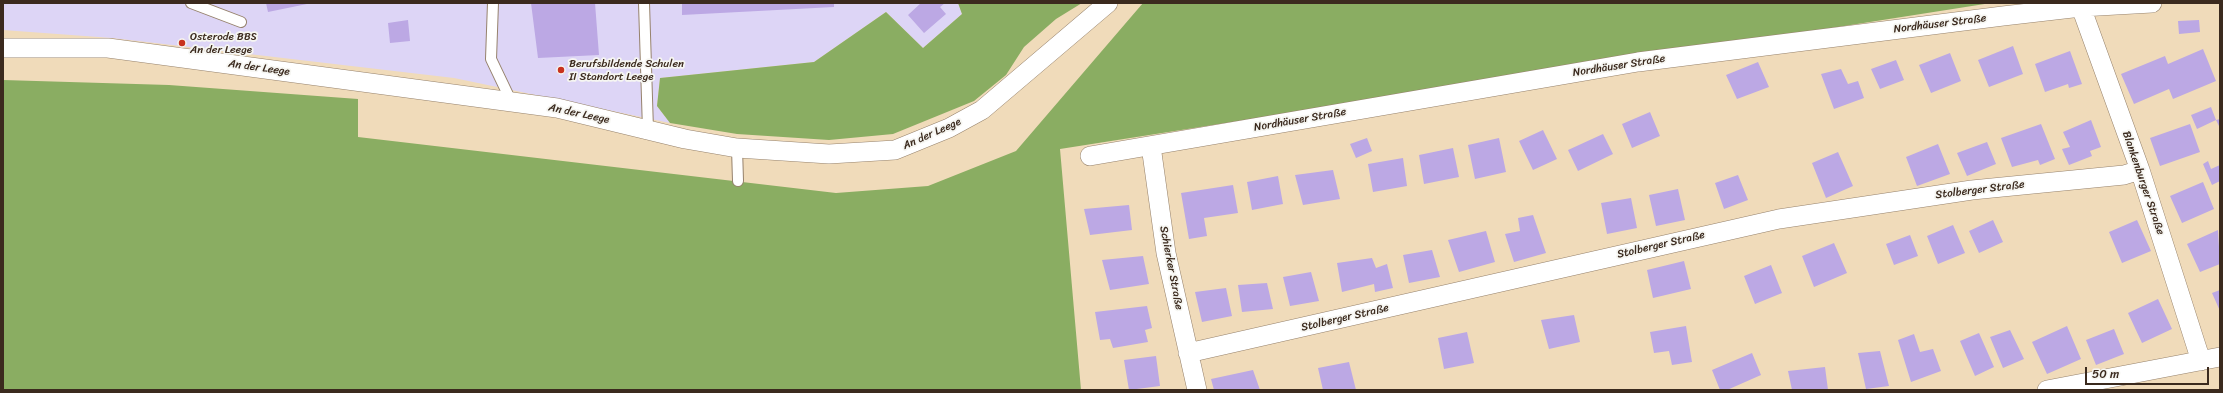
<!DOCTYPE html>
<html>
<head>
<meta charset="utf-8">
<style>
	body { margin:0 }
	#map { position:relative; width:2223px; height:393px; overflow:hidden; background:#f0dbba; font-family:Sriracha,sans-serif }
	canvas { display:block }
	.frame { position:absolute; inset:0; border:4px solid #3b2a1e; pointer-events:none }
	.scale { position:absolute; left:2085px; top:367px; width:124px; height:18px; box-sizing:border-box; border:2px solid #3b2a1e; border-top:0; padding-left:5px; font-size:12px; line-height:14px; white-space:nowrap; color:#3b2a1e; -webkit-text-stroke:3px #f6f6f2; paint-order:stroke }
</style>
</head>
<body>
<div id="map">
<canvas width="2223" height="393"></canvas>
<div class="frame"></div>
<div class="scale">50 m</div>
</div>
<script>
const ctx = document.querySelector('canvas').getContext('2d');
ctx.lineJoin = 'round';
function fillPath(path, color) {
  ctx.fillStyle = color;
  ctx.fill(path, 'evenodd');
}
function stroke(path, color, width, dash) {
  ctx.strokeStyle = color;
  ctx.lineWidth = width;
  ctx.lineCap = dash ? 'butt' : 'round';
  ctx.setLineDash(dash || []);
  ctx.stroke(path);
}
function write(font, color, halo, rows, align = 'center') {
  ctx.font = font + ' Sriracha,sans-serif';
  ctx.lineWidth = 3.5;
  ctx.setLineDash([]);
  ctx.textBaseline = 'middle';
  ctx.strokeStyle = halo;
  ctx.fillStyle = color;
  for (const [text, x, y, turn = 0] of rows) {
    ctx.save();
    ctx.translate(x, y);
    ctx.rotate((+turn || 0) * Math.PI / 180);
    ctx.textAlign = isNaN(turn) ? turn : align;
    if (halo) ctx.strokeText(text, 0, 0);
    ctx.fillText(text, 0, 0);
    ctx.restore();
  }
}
const built = new Path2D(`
	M3,3H958L962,14L923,48L886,12L814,62L660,78L657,106L670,123L454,78L112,38L3,30Z`);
const forest = new Path2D(`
	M958,3H1082L1056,19L1024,47L1006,75L974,101L893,134L829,140L737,134L670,123L657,106L660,78L814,62L886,12L923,48L962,14Z
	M1143,3H1991L1060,149L1081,390H3V80L169,85L358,99V137L836,193L928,186L1016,151Z`);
const building = new Path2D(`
	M266,3H307V4L268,12Z
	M531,3H595L599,55L538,58Z
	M682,3H834V7L682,15Z
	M921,3H945L940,7L946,14L924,33L908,15Z
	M408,20L410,41L390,43L388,23Z
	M2199,20L2200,32L2179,34L2178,21Z
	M2013,46L2023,74L1989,87L1978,60Z
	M2203,49L2216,81L2173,99L2169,89L2134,104L2121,74L2165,56L2168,64Z
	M2070,51L2082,84L2069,88L2068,84L2045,92L2035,64Z
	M1950,53L1961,81L1931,93L1919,65Z
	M1896,60L1904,80L1880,89L1871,69Z
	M1758,62L1769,87L1737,99L1726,75Z
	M1841,69L1848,84L1858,81L1864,98L1834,109L1821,74Z
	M2211,107L2216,120L2220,119V128L2216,120L2197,129L2191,115Z
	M1650,112L1660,136L1632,148L1622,124Z
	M2091,120L2101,147L2090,151L2092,156L2069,165L2062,149L2070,147L2063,132Z
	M2041,124L2055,159L2040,165L2038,160L2012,167L2001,138Z
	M2190,124L2200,152L2160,166L2150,138Z
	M1543,130L1557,159L1533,170L1519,141Z
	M1603,134L1613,154L1578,171L1568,150Z
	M1367,138L1372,151L1356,158L1350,144Z
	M1499,138L1506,172L1475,179L1468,145Z
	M1987,142L1996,164L1967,176L1957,153Z
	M1938,144L1950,174L1917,186L1906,157Z
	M1453,148L1459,177L1424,184L1419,155Z
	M1838,152L1853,186L1826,198L1812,163Z
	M1403,158L1407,186L1373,192L1368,164Z
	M2208,161L2211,169L2220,165V181L2212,185L2203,164Z
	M1333,170L1340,199L1303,205L1295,175Z
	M1738,175L1748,200L1724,209L1715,183Z
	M1278,176L1283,204L1252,210L1247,182Z
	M2203,182L2214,209L2182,223L2170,196Z
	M1233,185L1238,213L1204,218L1207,236L1189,239L1181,193Z
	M1678,189L1685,220L1656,226L1649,195Z
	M1631,198L1637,228L1607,234L1601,203Z
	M1129,205L1132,230L1090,235L1084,209Z
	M1533,215L1546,253L1514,262L1505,234L1520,231L1518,218Z
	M1993,220L2003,242L1979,253L1969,231Z
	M2137,220L2151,251L2122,263L2109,232Z
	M1953,225L1965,253L1938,264L1927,236Z
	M2218,230L2220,264L2200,272L2187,244Z
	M1486,231L1495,262L1459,272L1448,240Z
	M1910,235L1918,256L1894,265L1886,244Z
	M1834,243L1847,273L1814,287L1802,256Z
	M1432,250L1440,277L1409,283L1403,255Z
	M1143,256L1149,284L1110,290L1102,260Z
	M1372,258L1376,268L1387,264L1393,288L1375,292L1374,284L1342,292L1337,263Z
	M1684,261L1691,289L1653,298L1647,270Z
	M1771,265L1782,293L1755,304L1744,276Z
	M1311,272L1319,301L1290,306L1283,277Z
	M1267,283L1273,309L1242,312L1238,285Z
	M1226,288L1232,316L1202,322L1195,292Z
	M2220,290V311L2212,293Z
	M2158,299L2172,329L2142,343L2128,313Z
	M1147,306L1152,328L1145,330L1148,342L1113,348L1110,339L1100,340L1095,312Z
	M1574,315L1580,342L1549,349L1541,320Z
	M1686,326L1692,362L1672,365L1669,351L1654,353L1650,332Z
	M2067,326L2081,359L2047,374L2032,342Z
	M2114,329L2124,354L2096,365L2086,340Z
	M2010,330L2024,359L2003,368L1990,337Z
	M1467,332L1474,363L1444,369L1438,338Z
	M1979,333L1994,367L1975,376L1960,341Z
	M1914,334L1920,352L1933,349L1941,371L1911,382L1898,340Z
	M1880,351L1889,386L1866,389L1858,353Z
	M1752,353L1761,375L1727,390H1720L1712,370Z
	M1156,356L1160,386L1129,390L1124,360Z
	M1349,362L1356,390H1323L1318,368Z
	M1825,367L1828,390H1792L1788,371Z
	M1253,370L1260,390H1214L1211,379Z`);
const service = new Path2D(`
	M191,3L241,22
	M493,3L491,59L512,103
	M644,3L648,130
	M737,148L738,181`);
const minor = new Path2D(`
	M2081,7L2140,170L2201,361
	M3,48H108L557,108L685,139L737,148L829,154L895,150L949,128L982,110L1108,3
	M1151,146L1166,253L1197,390
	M1090,156L1638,62L2003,16L2081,7L2152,3
	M1188,353L1779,219L1972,190L2124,175L2140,170
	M2047,390L2220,357`);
const markers = [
	[182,43,4,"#c8321e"],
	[561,70,4,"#c8321e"]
];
const streetNames = [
	["Nordhäuser Straße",1940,24,-7],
	["Nordhäuser Straße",1619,66,-9],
	["An der Leege",259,68,8],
	["An der Leege",579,114,12],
	["Nordhäuser Straße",1300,120,-10],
	["An der Leege",932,134,-24],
	["Blankenburger Straße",2143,183,71],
	["Stolberger Straße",1980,190,-7],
	["Stolberger Straße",1661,245,-13],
	["Schierker Straße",1171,268,79],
	["Stolberger Straße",1345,318,-13]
];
const poiNames = [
	["Osterode BBS",190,37],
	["An der Leege",190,50],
	["Berufsbildende Schulen",569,64],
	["II Standort Leege",569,77]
];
fillPath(built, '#ddd5f6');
fillPath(forest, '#8aad62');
fillPath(building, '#bca8e4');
stroke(service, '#96826c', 12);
stroke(minor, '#96826c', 20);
stroke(service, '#fff', 10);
stroke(minor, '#fff', 19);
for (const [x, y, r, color] of markers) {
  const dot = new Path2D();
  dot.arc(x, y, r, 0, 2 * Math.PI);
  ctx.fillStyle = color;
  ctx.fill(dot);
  stroke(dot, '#f6f6f2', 1.5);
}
write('11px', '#3b2a1e', '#f6f6f2', streetNames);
write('11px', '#3b2a1e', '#f6f6f2', poiNames, 'left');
</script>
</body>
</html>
